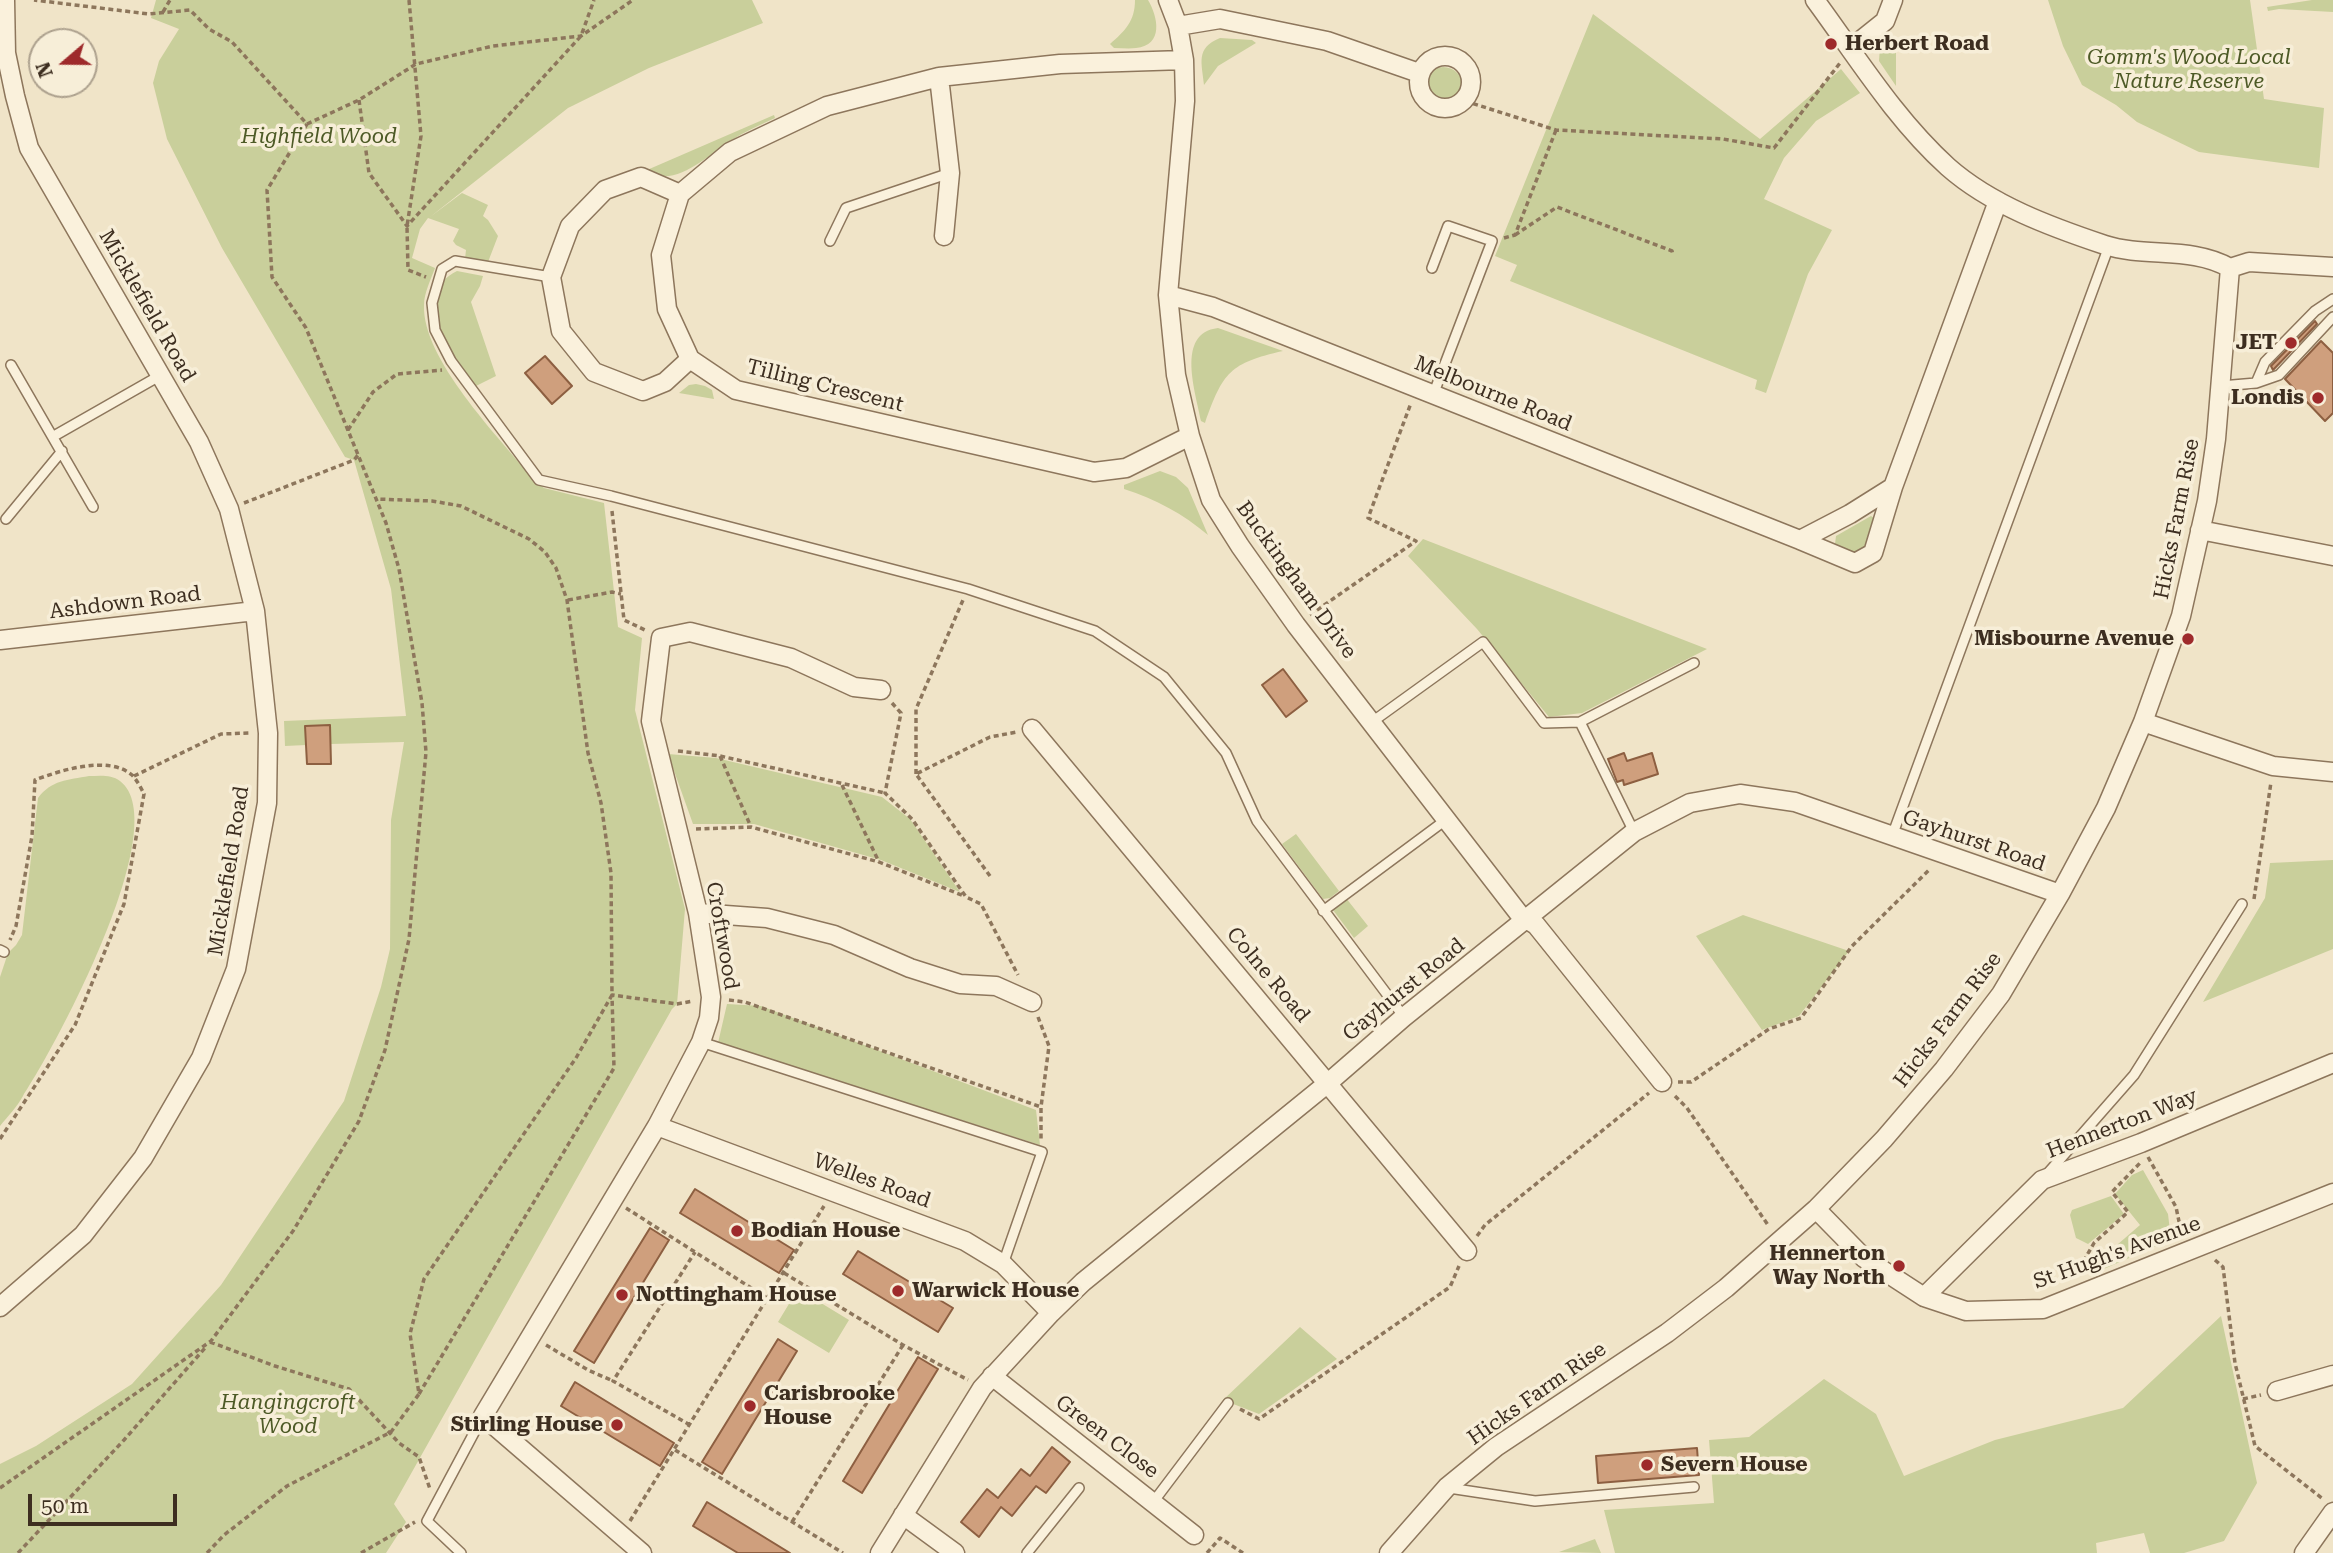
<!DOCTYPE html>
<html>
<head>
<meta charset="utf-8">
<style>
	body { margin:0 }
	#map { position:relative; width:2333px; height:1553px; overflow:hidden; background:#f0e4c8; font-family:"Roboto Serif",serif }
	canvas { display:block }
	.north { position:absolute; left:28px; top:28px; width:70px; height:70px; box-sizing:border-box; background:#f7eed8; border:2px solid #ada18e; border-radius:50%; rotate:250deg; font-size:19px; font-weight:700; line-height:28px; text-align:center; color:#3d2e20 }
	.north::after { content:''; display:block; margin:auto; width:24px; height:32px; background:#9e2a2b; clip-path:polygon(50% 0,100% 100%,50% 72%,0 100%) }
	.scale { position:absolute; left:28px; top:1494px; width:149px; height:32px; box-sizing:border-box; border:4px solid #3d2e20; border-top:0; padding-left:9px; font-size:21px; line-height:24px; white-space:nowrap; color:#3d2e20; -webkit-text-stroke:5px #f7eed8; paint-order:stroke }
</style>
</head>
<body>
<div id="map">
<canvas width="2333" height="1553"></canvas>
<div class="north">N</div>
<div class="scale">50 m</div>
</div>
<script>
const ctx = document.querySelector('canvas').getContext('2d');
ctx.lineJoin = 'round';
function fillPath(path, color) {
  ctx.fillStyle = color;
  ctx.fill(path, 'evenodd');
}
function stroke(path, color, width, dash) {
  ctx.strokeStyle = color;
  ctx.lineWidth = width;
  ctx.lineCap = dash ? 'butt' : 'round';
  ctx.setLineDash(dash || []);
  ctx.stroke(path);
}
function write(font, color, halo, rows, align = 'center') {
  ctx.font = font + ' "Roboto Serif",serif';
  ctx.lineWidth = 7;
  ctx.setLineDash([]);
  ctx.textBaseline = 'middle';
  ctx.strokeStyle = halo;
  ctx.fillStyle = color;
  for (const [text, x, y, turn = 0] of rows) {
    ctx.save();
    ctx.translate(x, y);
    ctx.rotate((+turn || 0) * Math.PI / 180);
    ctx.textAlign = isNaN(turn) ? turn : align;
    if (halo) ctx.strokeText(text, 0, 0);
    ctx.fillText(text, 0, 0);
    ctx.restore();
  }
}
const green = new Path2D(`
	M156,0H752L763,23L649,68L568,108L430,217L462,193L488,205L483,216L488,220L498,236L488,262L465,259L466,250L456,245L453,241L459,229L428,218L420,229L412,258L435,268C431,279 424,293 424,305C422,359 498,436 532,478L544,488L604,503L618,627L642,638L635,710L685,909L677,1004L672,1009L394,1504L406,1522L386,1553H0V1464L36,1446L132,1384L221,1285L344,1101L381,987L390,949L391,820L404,742L331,744L330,725L305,726L306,745L285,746L284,721L406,716L391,589L354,460L345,457L222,248L167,139L153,83L159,61L179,29L151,18Z
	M1135,0H1148C1158,17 1164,45 1136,48C1129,49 1121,48 1114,48L1110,44C1125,31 1135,21 1135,0Z
	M2048,0H2250L2264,99L2324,108L2319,168L2199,152L2137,122L2116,105L2082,85L2063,46Z
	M2312,0H2333V12L2279,9L2268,11L2267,7Z
	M1593,14L1760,139L1841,69L1860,93L1816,121L1784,158L1764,199L1832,230L1808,274L1766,393L1755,389L1757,380L1510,281L1517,265L1495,256Z
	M1220,38L1252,40L1256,43L1218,66L1204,85C1202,63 1195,48 1220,38Z
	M1885,42L1896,47V86L1879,61L1880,47Z
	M1423 87a20 20 0 1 1 40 0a20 20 0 1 1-40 0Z
	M774,115L775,118C760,125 744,132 730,141C710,154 672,191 647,170Z
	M457,271L483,276L480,286L471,302L496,376L470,389C454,360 410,293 457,271Z
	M1218,328L1283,351C1230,363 1223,372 1205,423L1201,421C1196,393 1175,333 1218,328Z
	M696,384L705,386L712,390L714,399L679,393L689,385Z
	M1160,471L1176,477L1188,488L1208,535C1183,514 1156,499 1124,489V485Z
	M1871,516L1874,518L1875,523L1863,554L1838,552L1835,544L1836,536Z
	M1423,539L1707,649L1582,713L1549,717L1477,629L1408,556Z
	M668,754L716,758L882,797L910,819L960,892L881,860L754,824H693Z
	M89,776C99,776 111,774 120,781C176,824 54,1050 23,1096C17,1107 8,1116 0,1126V977L8,953L16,945L22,935L38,798C51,780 68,780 89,776Z
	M1296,834L1339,891L1330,898L1323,899L1282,844Z
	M2333,860V949L2203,1002L2265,898L2270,863Z
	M1346,898L1368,926L1354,938L1333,910Z
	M1743,915L1849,951L1799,1016L1762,1030L1696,936Z
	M727,1004L761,1006L1036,1110L1040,1145L718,1043Z
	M2143,1170L2168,1214L2171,1240L2099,1271L2102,1258L2140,1225L2115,1194L2132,1175Z
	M2111,1196L2124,1214L2088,1244L2076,1238L2070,1215L2072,1210Z
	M798,1289L849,1320L829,1353L778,1322Z
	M2221,1316L2257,1483L2224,1541L2184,1553H2150L2144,1533L2096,1543L2097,1553H1615L1604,1510L1714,1503L1709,1440L1749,1437L1824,1379L1876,1414L1904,1476L1995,1440L2123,1408Z
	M1300,1327L1337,1359L1259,1414L1223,1400Z
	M1595,1539L1601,1553L1559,1552Z`);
const building = new Path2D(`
	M2315,321L2317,324L2273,370L2271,366Z
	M2321,341L2333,353V413L2325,421L2285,379Z
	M545,356L572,386L552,404L525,373Z
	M1283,669L1307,701L1286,717L1262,685Z
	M330,725L331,764H307L305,726Z
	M1624,753L1627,761L1652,753L1658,774L1624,785L1623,780L1617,782L1608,759Z
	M695,1189L794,1250L779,1273L680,1213Z
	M650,1228L669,1240L594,1363L574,1351Z
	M858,1251L953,1308L938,1332L843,1274Z
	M778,1339L797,1351L722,1474L702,1462Z
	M918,1357L938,1369L862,1493L843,1481Z
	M575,1382L674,1443L660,1466L561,1406Z
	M1052,1447L1070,1462L1046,1493L1036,1486L1012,1516L1001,1507L979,1537L961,1522L987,1489L998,1498L1021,1469L1030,1476Z
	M1697,1448L1699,1475L1598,1483L1596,1456Z
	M707,1502L790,1553H738L693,1526Z`);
const path = new Path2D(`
	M409,0L421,136L407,226L408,270L426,277
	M163,12L170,0
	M359,100L369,173L407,226L581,36L594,0
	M1465,101L1556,130L1723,139L1774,148L1840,63
	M307,124L359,100L416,64L493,46L581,36L633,0
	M1515,235L1557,207L1672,251L1673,255
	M1504,238L1515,235L1556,130
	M348,430L373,392L397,374L442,370
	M244,503L354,460L358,455
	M612,511L624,620L647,631
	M568,600L612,592L621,594
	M1310,615L1416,541L1368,518L1411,403
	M892,703L901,713L885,793L912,819L966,897L981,904L1018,975
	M678,751L720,756L885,793
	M720,756L751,827
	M916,774V709L963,600
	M134,776L221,734L251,733
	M842,785L879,862
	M696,829L751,827L879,862L964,896
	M990,876L916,774L990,737L1017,732
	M2254,899L2271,782
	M729,1000L745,1002L1041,1107
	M1038,1017L1049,1046L1041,1107V1140
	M1678,1082H1691L1769,1029L1801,1018L1852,946L1930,869
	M1675,1096L1687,1108L1768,1225
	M0,1139L75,1025L124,904L144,794C141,788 137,780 132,775C109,755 61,770 35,780L32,836L16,926L10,940
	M2148,1157L2176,1207L2182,1236
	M626,1208L767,1298
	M1477,1236L1485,1225L1649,1093
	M2215,1260L2223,1267L2235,1363L2255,1446L2323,1499
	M784,1273L903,1345L968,1380
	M2075,1276L2094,1243L2128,1212L2112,1192L2140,1163
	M210,1342L275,1366L349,1389L399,1443L419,1457L430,1489
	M546,1345L588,1370L613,1381
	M419,1394L614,1068L612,995L677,1004L693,1001
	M2243,1399L2261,1395
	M1240,1409L1259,1419L1450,1287L1459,1266
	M690,1425L613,1381L695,1252
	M675,1450L843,1553
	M0,1488L211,1341L293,1231L359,1121L385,1050L409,939L426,752L422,703L399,569L386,523L306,328L272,277L267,190L307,124L232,42L209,29L190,10L149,14L34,0
	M630,1521L824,1206
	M792,1522L903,1345
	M18,1553L124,1440L205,1348
	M207,1553L224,1535L287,1486L391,1432L419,1394L410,1334L424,1279L576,1058L612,995L611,873L601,803L588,753L567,600L556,568L545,552L529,539L461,506L432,501L375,499
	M361,1553L415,1522
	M1207,1553L1220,1538L1243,1553`);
const lane = new Path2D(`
	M830,241L846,208L950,173
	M1432,268L1448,226L1492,241L1433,395
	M551,277L455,261L442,269L432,303L435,330L451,361L539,480L611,496L968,589L1095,631L1164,677L1226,753L1257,821L1404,1017
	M11,365L93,507
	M2256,383L2265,362L2315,311L2333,299
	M2221,386L2256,383L2279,375L2333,317
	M54,436L161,375
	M6,519L62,451
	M1372,722L1483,642L1544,723L1580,722L1694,663
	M1580,722L1634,832
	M1892,836L2109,246
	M1323,911L1447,819
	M0,950L4,952
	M701,1042L1042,1152L1003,1264
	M2048,1173L2134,1075L2242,904
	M1449,1488L1535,1501L1694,1487
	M1154,1501L1228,1403
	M461,1553L427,1521L483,1416
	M1027,1553L1079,1488`);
const street = new Path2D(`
	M1168,0L1178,26L1184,60L1185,101L1168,295L1176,375L1190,436L1211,500L1240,546L1296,625L1520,915L1536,925L1662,1082
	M1815,0C1857,57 1895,119 1948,167C1991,205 2051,227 2105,245C2146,258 2192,246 2230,268L2249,262L2333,267
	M1178,26L1220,19L1327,41L1419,73
	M1850,49L1885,21L1893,0
	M1419 82a26 26 0 1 1 52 0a26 26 0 1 1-52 0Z
	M1184,60L1060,64L939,77L827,106L730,152L680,194L661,255L667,309L690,359L736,390L1094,472L1126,468L1190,436
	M939,77L950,173L944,236
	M680,194L641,177L605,190L570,226L551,277L561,331L594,372L643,391L665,382L690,359
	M1168,295L1213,307L1800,540L1850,514L1893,487L1998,201
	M2200,530L2333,556
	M1800,540L1855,563L1873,553L1893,487
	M0,640L255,611
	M2143,722L2273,766L2333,772
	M1032,729L1467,1251
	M698,913L767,918L834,935L910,968L960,984L996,986L1032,1002
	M657,1126L965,1241L1003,1264L1051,1313
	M1816,1209L1864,1258L1924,1297L1966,1311L2043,1309L2333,1193
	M1924,1297L2042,1180L2141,1143L2333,1063
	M0,1307L83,1235L143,1158L201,1058L236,969L267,803L268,733L255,611L229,509L199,442L29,148L15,96L6,53L5,0
	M992,1376L1194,1535
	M2277,1391L2333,1375
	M903,1515L955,1553
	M642,1553L483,1416L657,1126L701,1042L709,1018L711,997L698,913L651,721L661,638L690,632L791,658L854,687L881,690
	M880,1553L982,1388L1051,1313L1083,1282L1328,1083L1404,1017L1634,832L1690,803L1740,794L1795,802L2060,894
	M1389,1553L1447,1487L1496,1447L1667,1333L1726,1288L1816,1209L1884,1139L1944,1069L2001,994L2060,894L2106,808L2143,722L2181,616L2207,501L2216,439L2230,268
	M2304,1553L2333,1512`);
const markers = [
	[1831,44,7,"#9e2a2b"],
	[2291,343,7,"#9e2a2b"],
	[2318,398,7,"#9e2a2b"],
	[2188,639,7,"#9e2a2b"],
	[737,1231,7,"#9e2a2b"],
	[1899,1266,7,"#9e2a2b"],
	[898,1291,7,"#9e2a2b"],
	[622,1295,7,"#9e2a2b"],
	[750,1406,7,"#9e2a2b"],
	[617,1425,7,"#9e2a2b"],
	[1647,1465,7,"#9e2a2b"]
];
const poiNames = [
	["Herbert Road",1845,44],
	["JET",2277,343,"right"],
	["Londis",2304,398,"right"],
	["Misbourne Avenue",2174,639,"right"],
	["Bodian House",751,1231],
	["Hennerton",1885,1254,"right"],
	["Way North",1885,1278,"right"],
	["Warwick House",912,1291],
	["Nottingham House",636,1295],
	["Carisbrooke",764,1394],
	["House",764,1418],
	["Stirling House",603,1425,"right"],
	["Severn House",1661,1465]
];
const parkNames = [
	["Gomm's Wood Local",2189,58],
	["Nature Reserve",2189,82],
	["Highfield Wood",319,137],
	["Hangingcroft",288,1403],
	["Wood",288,1427]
];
const streetNames = [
	["Micklefield Road",147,306,60],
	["Tilling Crescent",825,386,14],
	["Melbourne Road",1493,394,22],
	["Hicks Farm Rise",2177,519,-79],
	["Buckingham Drive",1296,580,54],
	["Ashdown Road",125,603,-7],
	["Gayhurst Road",1974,841,19],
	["Micklefield Road",229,871,-81],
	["Croftwood",722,936,80],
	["Colne Road",1268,975,50],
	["Gayhurst Road",1404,990,-39],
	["Hicks Farm Rise",1948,1020,-53],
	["Hennerton Way",2122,1124,-21],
	["Welles Road",872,1181,20],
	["St Hugh's Avenue",2117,1253,-20],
	["Hicks Farm Rise",1537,1394,-35],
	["Green Close",1107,1437,37]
];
fillPath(green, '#c9cf9b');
fillPath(building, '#cf9f7d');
stroke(building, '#8d5f41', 2);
stroke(lane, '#8d765c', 12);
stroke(street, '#8d765c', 21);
stroke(path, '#8d765c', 3.5, [5, 3.5]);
stroke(lane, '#faf1dc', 9);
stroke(street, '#faf1dc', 18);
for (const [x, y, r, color] of markers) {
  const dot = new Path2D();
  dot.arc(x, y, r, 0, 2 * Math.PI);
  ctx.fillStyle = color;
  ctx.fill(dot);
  stroke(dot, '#f7eed8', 2.5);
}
write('bold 21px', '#3d2e20', '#f7eed8', poiNames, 'left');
write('italic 21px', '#4d5a26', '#f7eed8', parkNames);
write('21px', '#3d2e20', '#f7eed8', streetNames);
</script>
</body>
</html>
